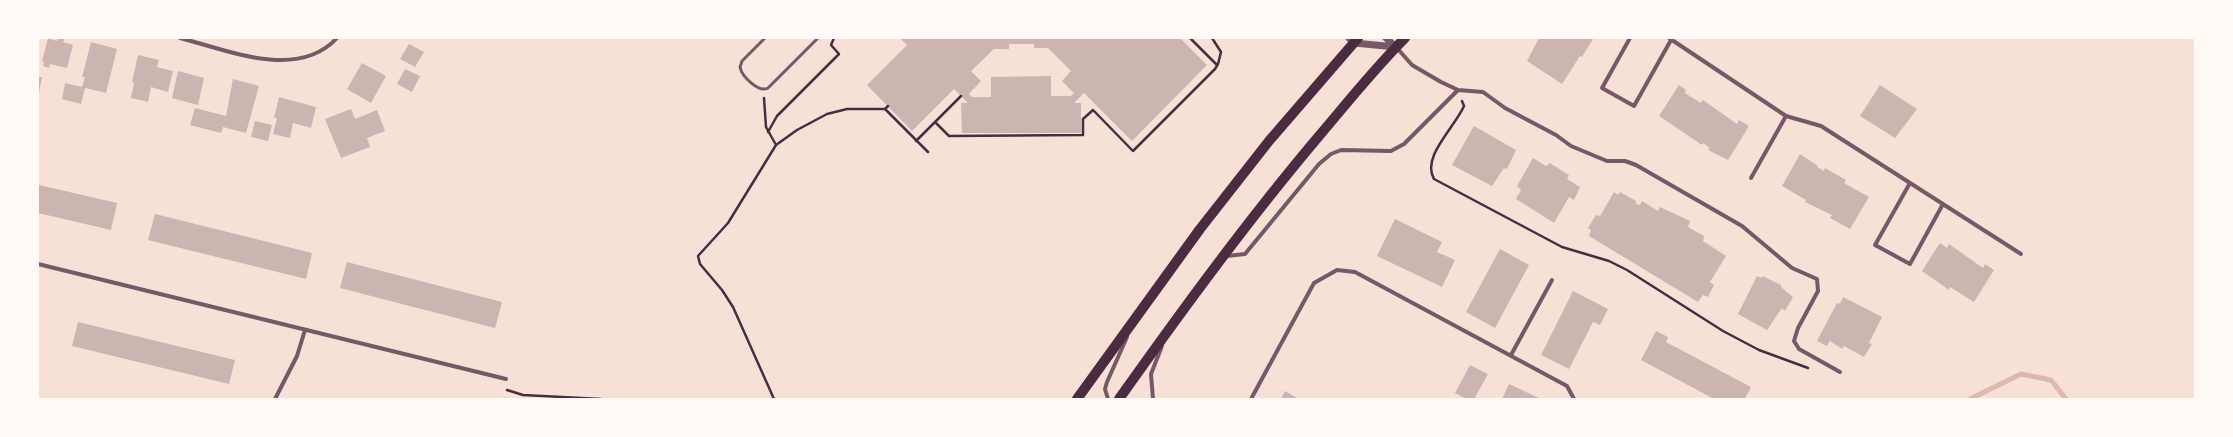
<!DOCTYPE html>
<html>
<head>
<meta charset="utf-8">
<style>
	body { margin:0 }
	#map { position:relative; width:2233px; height:437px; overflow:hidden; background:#f7e1d7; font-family:"Source Serif 4",serif }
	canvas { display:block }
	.frame { position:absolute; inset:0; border:39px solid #fffaf5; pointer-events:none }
</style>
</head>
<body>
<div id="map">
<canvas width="2233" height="437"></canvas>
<div class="frame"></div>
</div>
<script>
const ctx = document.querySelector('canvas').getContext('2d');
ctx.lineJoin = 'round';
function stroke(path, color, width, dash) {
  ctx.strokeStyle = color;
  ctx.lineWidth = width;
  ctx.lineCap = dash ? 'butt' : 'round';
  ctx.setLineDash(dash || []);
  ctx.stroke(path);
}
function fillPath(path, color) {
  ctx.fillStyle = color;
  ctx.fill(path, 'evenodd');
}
const stream = new Path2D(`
	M1970,399L2021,374L2051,380L2066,399`);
const building = new Path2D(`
	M48,38L57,41L58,38H65L63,42L73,45L67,68L50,64L49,68L43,66L44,62L42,61Z
	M900,38H1180L1207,65L1132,141L1084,93L1074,103H1081V133H962L961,103H968L954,89L912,131L867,85L907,45ZM1009,44H1034V48H1048L1071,71L1062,81L1074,93L1071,96H1051V76L991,77V97H972L969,94L981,81L971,71L994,49H1009Z
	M1539,38H1596L1593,39L1582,57L1580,56L1562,84L1527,61Z
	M91,42L117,49L106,93L85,88L81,104L62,99L65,83L82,87L85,77H82Z
	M409,44L424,52L415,67L400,59Z
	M138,55L159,60L157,67L173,71L168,92L151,87L148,102L131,98L134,83L132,82Z
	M362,63L386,76L371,103L347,89Z
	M405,69L420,76L412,92L397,84Z
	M178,71L204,78L198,105L172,98Z
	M38,77H42L39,92H38Z
	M233,79L259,86L246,133L223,127L221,133L190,125L195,108L226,116Z
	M1679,85L1686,90L1685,93L1701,103L1703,100L1737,124L1739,120L1749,126L1728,160L1708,150L1710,148L1703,143L1702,145L1659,116Z
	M1880,85L1917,109L1895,138L1860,116Z
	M279,97L316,107L311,128L293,123L290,138L273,134L277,118H274Z
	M351,109L355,119L377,110L385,131L367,138L370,147L341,158L325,119Z
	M255,121L272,125L268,141L251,137Z
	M1474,126L1516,150L1507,169L1504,168L1492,186L1452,165Z
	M1800,154L1818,166L1817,167L1824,171L1825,168L1846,180L1844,183L1869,197L1850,229L1830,218L1832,215L1805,202L1806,200L1782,186Z
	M1533,158L1546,166L1550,163L1569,175L1567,179L1580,187L1574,200L1569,197L1554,223L1516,199L1521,190L1517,186Z
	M39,185L117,203L111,230L38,213Z
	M1614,192L1618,195L1620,192L1636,201V204L1640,205L1642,201L1658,211L1660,207L1690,221L1688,227L1704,236L1703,241L1726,256L1710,282L1714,285L1708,297L1703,295L1698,302L1589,236L1591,230L1588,228L1596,215L1600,216Z
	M155,214L312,253L306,279L148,240Z
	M1395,219L1442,242L1437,252L1455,260L1442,287L1377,256Z
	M1940,243L1947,248L1949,244L1983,268L1985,264L1994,270L1974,302L1950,287L1949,290L1922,271Z
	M1500,249L1529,265L1495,328L1466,312Z
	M347,262L502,302L495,328L340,288Z
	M1757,276L1762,278V276L1781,285V287L1793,297L1785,311L1782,308L1767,330L1738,314Z
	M1573,291L1608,309L1600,325L1593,322L1569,369L1541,355Z
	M1843,297L1882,317L1869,343L1872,344L1864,357L1844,346L1842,349L1830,341L1827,346L1817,341L1837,303L1840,304Z
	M78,322L235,360L229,384L72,346Z
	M1656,331L1668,337L1666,342L1751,387L1745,399H1714L1641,360Z
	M1470,365L1488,374L1474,399H1466L1455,393Z
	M1509,384L1541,399H1502Z
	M1285,391L1299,399H1281Z`);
const path = new Path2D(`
	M1190,38L1217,65
	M764,98L766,127L776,145
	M1462,101L1464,106C1455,127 1421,157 1434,179L1562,247L1609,261L1627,270L1723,331L1759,350L1808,368
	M885,109L928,152
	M935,122L949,136L1083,135V119L1093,110L1133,151L1215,69L1218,64L1221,52L1212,38
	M768,132L777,116L839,54L831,45L834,38
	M916,141L961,96
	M507,390L523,395L601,399
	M774,399L733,307L722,290L700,264L698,256L728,223L776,145L797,130L827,114L847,109H885L888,106`);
const service = new Path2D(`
	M765,38L742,61L740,67C742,77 759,93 768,88L818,38`);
const minor = new Path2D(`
	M180,38C228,50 297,81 337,38
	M1630,38L1602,88L1634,106L1671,40
	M1669,38L1786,116L1821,126L2021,254
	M1397,48L1412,65L1441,82L1458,90L1483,92L1505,108L1556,135L1571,146L1607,161H1625L1636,165L1742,226L1792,268L1817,279L1818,291L1798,328L1794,341L1799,349L1840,372
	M1751,178L1786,116
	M1910,183L1875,245L1910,264L1943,204
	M1227,256L1245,254L1319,164L1331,154L1341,150L1391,151L1404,144L1458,90
	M38,264L506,379
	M1511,355L1552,280
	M275,399L297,356L305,330
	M1108,399L1105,389L1107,382L1127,337
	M1153,399L1151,374L1162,346
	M1251,399L1314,283L1337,270L1355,272L1567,386L1574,399`);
const tertiary = new Path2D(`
	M1349,38L1354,43L1396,47
	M1386,38L1396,47`);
const primary = new Path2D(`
	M1077,399L1200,229L1269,141L1358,38
	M1119,399C1183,309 1248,220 1319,136C1347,103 1374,69 1405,38`);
stroke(stream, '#dcb8b0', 5);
fillPath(building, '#ccb4b1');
stroke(path, '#4a2c40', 2.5);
stroke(service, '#755966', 3);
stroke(minor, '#755966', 4);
stroke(tertiary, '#755966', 7);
stroke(primary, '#4a2c40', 10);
</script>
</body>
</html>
